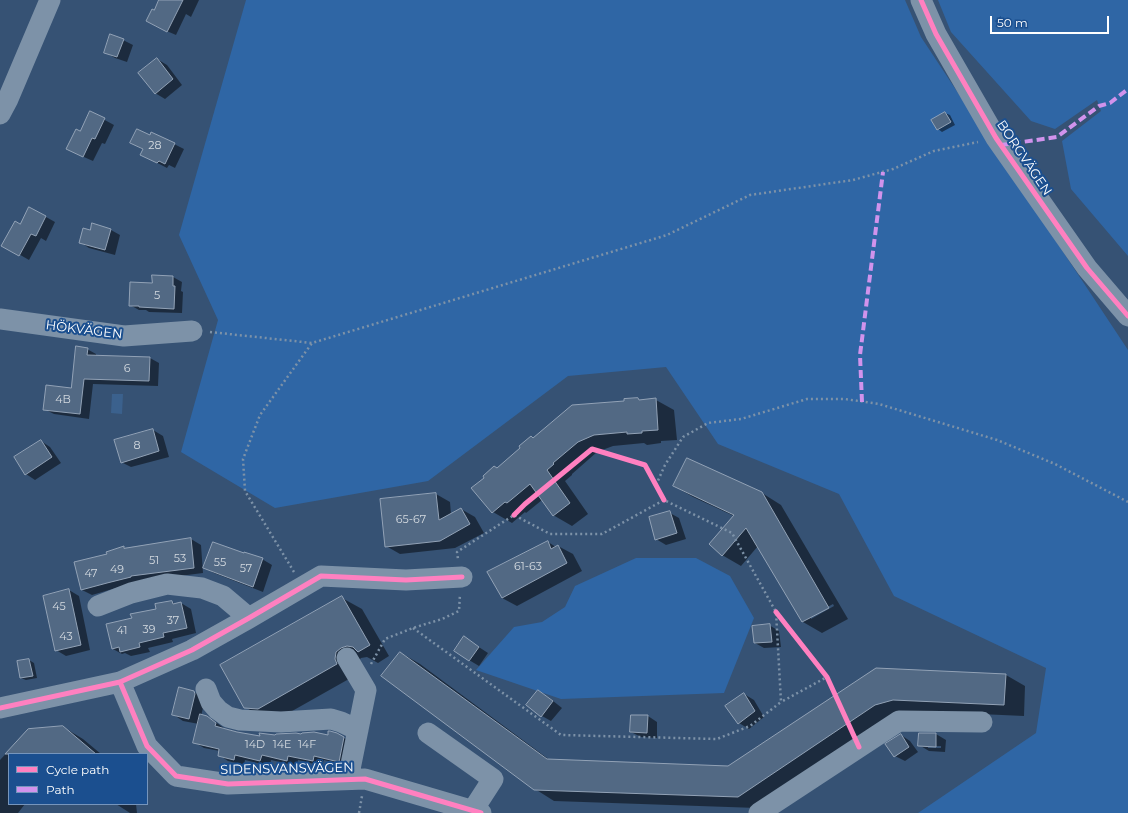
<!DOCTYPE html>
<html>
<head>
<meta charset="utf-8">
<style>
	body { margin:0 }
	#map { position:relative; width:1128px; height:813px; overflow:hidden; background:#365274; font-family:Montserrat,sans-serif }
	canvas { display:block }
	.legend { position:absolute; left:8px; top:753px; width:140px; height:52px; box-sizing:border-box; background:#1b4f8f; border:1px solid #7695bc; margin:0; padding:5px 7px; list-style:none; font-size:12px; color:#fff }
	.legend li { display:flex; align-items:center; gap:8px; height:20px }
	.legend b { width:20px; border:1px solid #7695bc }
	.scale { position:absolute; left:990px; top:16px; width:119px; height:18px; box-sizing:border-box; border:2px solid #fff; border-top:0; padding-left:5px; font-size:12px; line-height:14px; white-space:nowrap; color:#fff; -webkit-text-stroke:3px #1b4f8f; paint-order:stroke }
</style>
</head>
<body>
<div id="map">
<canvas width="1128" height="813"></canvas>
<ul class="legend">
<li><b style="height:5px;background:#ff80c0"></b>Cycle path</li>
<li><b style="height:5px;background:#d193ec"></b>Path</li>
</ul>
<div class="scale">50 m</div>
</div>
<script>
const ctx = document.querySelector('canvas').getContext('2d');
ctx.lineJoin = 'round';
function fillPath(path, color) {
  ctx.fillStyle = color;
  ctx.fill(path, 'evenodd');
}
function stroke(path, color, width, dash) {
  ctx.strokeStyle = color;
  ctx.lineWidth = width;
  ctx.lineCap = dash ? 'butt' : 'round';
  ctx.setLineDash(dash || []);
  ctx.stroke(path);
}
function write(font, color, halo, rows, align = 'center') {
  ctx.font = font + ' Montserrat,sans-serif';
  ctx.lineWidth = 4;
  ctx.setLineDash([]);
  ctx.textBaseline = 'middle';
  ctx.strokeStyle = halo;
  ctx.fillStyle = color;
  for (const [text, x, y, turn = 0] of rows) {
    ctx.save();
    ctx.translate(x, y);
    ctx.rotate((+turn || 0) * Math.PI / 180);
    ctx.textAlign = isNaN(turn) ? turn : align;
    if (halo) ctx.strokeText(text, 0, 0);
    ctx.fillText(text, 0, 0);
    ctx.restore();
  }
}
const green = new Path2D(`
	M246,0H905L921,37L1128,350V813H918L1036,733L1046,668L894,596L839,494L718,444L666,367L568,376L428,481L275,508L181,452L218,320L179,235Z
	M938,0H1128V256L1071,189L1062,141L1101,111L1097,100L1055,129L1031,121L951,32Z
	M636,558H696L730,576L754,618L724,693L561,699L476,670L514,627L542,622L565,607L575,586Z`);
const water = new Path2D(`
	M112,394H123L122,414L111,413Z`);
const shadow = new Path2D(`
	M160,0H199L191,17L186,14L176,35L155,26Z
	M123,40L133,45L127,62L115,58L105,52Z
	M157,59L167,65L182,85L165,99L155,93Z
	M90,112L114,125L105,144L102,143L93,161L77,154L80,132Z
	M945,113L950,115L955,125L942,132L938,129Z
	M131,143L174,144L184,149L175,168L169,165L167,168L142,155L144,150Z
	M30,208L55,222L46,241L41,238L29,260L3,245L20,225Z
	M111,230L120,235L115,255L89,248L80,242Z
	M173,277L182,282L181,291L183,292L182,313L149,312L146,310H139L130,305L153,284Z
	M87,349L96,354V356L150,358L159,363L158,386L93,384L89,419L54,414L44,409L72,389Z
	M638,399L641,401L656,400L674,410L677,440L661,441V443L647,445L644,443L613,446L597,452L572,474V475L565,481L588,514L572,526L553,515L542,500L531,509L526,513L525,512L512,523L493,512L497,469L533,439L625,402Z
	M153,430L163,436L169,457L131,467L121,462Z
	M41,441L50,447L61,463L35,480L26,474Z
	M674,486L762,493L781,505L848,619L822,633L803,622L758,546L741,566L722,555L734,516L693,497ZM833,604L834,606L811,619V616Z
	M436,494L450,502L451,514L461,509L475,517L484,533L455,548L400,554L386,546Z
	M670,513L679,518L686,539L666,545L656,539Z
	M191,539L201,545L203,573L140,581L92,595L82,590L108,554L124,547L126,549Z
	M548,542L556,547L558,546L573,554L582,571L517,606L502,598Z
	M262,559L272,565L263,592L214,573L205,568Z
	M69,590L79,596L90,650L66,656L56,650Z
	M342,598L362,609L389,656L378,663L367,657L361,658L356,664V675L278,719H265L245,707Z
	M172,602L176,604L181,603L191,609L196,633L172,639L173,642L148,648L150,652L131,656L125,653L122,654L113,649L133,618L158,609Z
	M769,625L779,631L781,647L764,648L755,643Z
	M465,638L488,653L479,666L469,660Z
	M401,653L420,664L551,761L728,767L876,669L1006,675L1025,686L1024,716L913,711L757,808L554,801L535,789Z
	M29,660L34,663L37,678L26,680L21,678Z
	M539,691L548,697L562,708L551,721L542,716Z
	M194,692L204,698L205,700L201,716L207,717L217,723L225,729L262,738L276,736H328L329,732L344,738L354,743L349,766L324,760L322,766L298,760L297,766L271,760L270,766L245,760L244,765L228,761L219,755L220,751L204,748L194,742L199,724L183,721L174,715Z
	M744,694L754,700L764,717L749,729L739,723Z
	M648,716L657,722V738L641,737L631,732Z
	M63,727L83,739L101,754H9V804H25L18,813H0V760L28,730Z
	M920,734H936L946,740L945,752L929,751L919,745ZM928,746H941V748H928Z
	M901,735L910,741L918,752L905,761L895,756Z
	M116,804H136L137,813H130Z`);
const building = new Path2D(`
	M159,0H183L167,32L146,21L152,9L154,10Z
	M110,34L124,39L117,57L104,53Z
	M157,58L173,79L155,94L138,73Z
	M90,111L105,118L95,139L92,138L83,157L66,149L76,129L80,131Z
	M945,112L951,122L937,130L931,120Z
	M137,129L150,135L151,132L175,143L165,164L159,161L157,163L140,155L143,149L130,143Z
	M29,207L46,216L36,236L31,234L19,256L1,246L15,221L20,224Z
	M92,223L111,229L105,250L79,243L83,228L90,230Z
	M152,275L173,276V286H175L174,309L139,307V306H129L130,282L152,283Z
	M76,346L88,348L87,355L150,357L149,381L84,379L80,414L43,410L46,385L71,388Z
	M638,398L639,400L656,398L658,430L642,431V433L627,434V432L594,435L578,442L553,463L554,464L547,470L570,503L553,516L530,484L512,499L507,503L505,502L492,513L471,488L484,478L483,476L494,466L497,468L520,448L519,446L531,436L533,438L572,405L624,401V399Z
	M153,429L159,451L121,463L114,440Z
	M41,440L52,457L25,475L14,457Z
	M687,458L762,492L829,608L802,622L746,528L722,556L709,544L734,515L673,486Z
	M436,493L439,520L461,508L470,524L440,541L385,547L380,499Z
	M670,511L677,533L655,540L649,517Z
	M191,538L194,568L131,576V577L107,583L81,590L74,562L107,554L106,552L124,546V548Z
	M548,541L551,549L558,545L567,563L502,598L487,572Z
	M213,542L244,553V552L263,558L253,587L203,568Z
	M69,589L81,645L55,651L43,596Z
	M342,596L370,645L358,652L353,647L347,646L341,648L336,652L335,659L337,664L258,709L244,708L220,665Z
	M172,601L173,604L181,602L187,628L163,633L164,637L139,643L140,647L120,652L119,647L112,649L106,624L132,618L130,614L156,609L155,604Z
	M770,624L772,642L754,643L752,626Z
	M464,636L479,647L469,661L454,651Z
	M400,652L547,759L728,766L876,668L1006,674L1004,705L893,700L875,705L738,797L534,790L381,676Z
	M29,659L33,676L20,678L17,661Z
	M179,687L194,691L195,694L189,719L172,715Z
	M538,690L553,701L541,717L526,705Z
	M744,693L755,711L738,724L725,706Z
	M200,714L207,716L216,723L215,726L237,732L260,736L259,733L275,735L276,734L296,733L301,734L302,733L314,732L328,735V731H330L337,733L344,737L339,762L314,756L313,761L288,756L287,761L262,755L260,761L235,755L234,760L218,756L219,749L193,743Z
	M631,715H648L647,733L630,732Z
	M63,726L96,754H5L28,729Z
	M919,733H936V747L918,746Z
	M901,734L909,747L894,757L885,744Z`);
const path = new Path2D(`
	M210,332L312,343L667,235L750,195L853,180L893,169L934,151L978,142
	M656,485L665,465L683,437L708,423L741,419L807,399H845L879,404L997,440L1055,464L1128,502
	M514,515L525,504L592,449L645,465L664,500
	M294,572L245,491L243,459L260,415L312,343
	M777,612L827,677L781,702
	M413,628L561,735L717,739L750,726L781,702L776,612L732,533L664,500L602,534H550L514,515L457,552L458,559
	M371,664L385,639L413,628L442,619L459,611L460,594
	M359,813L362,796`);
const minor = new Path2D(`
	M921,0L936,34L996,138L1087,268L1128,316
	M0,114L8,99L50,0
	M0,319L124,336L192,331
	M98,606L131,593L167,584L202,588L223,596L249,618
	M347,658L366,690L348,779
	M120,682L147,746L176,776L228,784L365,779L481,813
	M206,689L211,702L218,710L228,717L240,720L281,722L331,719L341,722L358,730
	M0,708L120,682L192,650L249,618L321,576L406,580L462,577
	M428,733L493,779L473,810
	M759,813L899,721L982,722`);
const quiet = new Path2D(`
	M1001,145L1057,137L1099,106L1110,103L1128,89
	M862,402L860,355L883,172`);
const cycleway = new Path2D(`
	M921,0L936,34L996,138L1087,268L1128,316
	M514,515L525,504L592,449L645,465L664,500
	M776,612L827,677L859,747
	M120,682L147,746L176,776L228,784L365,779L481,813
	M0,708L120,682L192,650L249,618L321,576L406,580L462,577`);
const numberNames = [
	["28",155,146],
	["5",157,296],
	["6",127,369],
	["4B",63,400],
	["8",137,446],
	["65-67",411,520],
	["53",180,559],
	["51",154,561],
	["55",220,563],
	["61-63",528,567],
	["57",246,569],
	["49",117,570],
	["47",91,574],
	["45",59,607],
	["37",173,621],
	["39",149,630],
	["41",122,631],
	["43",66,637],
	["14D",255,745],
	["14E",282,745],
	["14F",307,745]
];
const streetNames = [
	["BORGVÄGEN",1024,158,56],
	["HÖKVÄGEN",84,330,7],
	["SIDENSVANSVÄGEN",287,769,-1]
];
fillPath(green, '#2f66a5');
fillPath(water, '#3b618d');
fillPath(shadow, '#0007');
fillPath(building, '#526984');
stroke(building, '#92a2b6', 1);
stroke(path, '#7d92a8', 2.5, [2, 3]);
stroke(minor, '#7d92a8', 21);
stroke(quiet, '#d193ec', 4, [8, 4]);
stroke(cycleway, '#ff80c0', 5);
write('11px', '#d4dae0', null, numberNames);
write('13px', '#fff', '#1b4f8f', streetNames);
</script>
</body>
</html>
